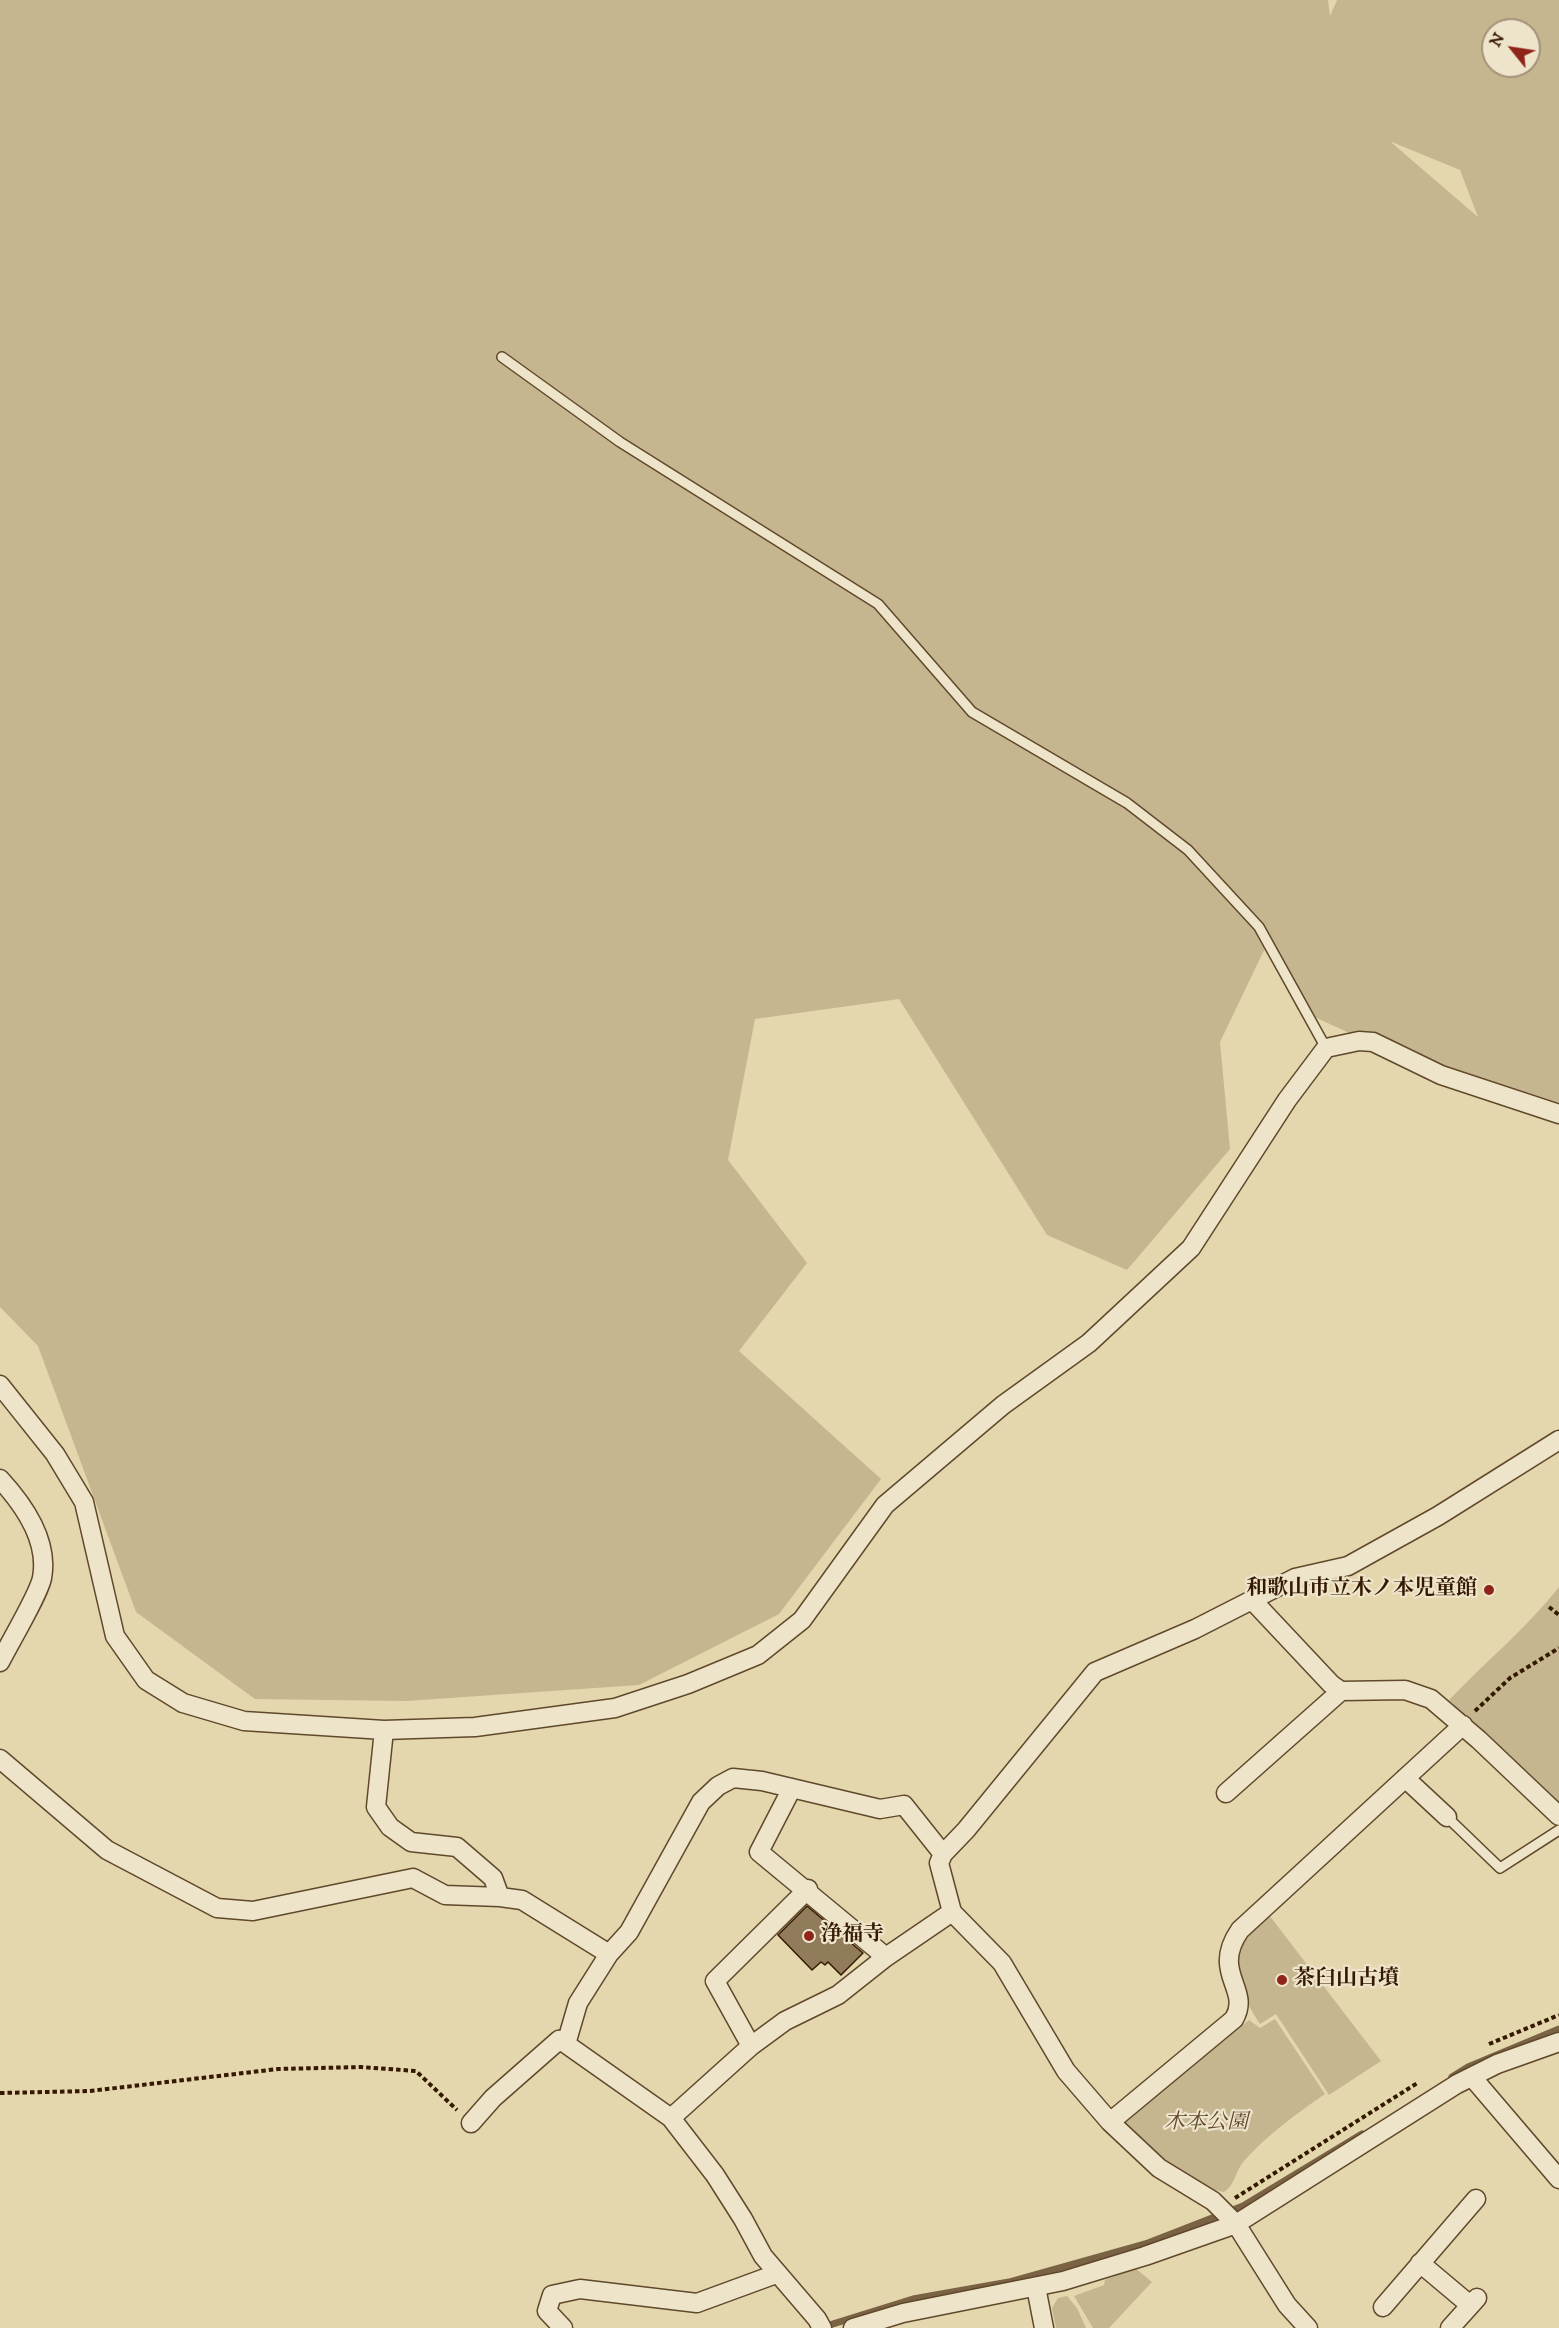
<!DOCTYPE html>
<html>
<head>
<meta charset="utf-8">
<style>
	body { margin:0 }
	#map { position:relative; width:1559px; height:2328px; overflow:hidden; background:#e4d6ad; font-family:"IM FELL DW Pica",serif }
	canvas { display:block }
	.north { position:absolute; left:1481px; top:18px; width:60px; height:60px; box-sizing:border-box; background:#ede4ca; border:2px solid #a39279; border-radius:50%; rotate:300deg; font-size:16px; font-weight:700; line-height:24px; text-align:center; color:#341800 }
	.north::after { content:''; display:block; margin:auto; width:21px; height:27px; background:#8f2418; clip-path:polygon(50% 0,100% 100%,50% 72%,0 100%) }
</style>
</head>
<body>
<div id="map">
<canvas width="1559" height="2328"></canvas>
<div class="north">N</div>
</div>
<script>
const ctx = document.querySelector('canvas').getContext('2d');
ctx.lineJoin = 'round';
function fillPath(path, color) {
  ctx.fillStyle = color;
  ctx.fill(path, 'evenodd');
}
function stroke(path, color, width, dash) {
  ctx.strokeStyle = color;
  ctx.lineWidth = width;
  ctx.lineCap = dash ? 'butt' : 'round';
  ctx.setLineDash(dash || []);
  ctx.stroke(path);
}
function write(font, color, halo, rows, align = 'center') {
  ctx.font = font + ' "IM FELL DW Pica","Noto Serif JP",serif';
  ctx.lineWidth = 4.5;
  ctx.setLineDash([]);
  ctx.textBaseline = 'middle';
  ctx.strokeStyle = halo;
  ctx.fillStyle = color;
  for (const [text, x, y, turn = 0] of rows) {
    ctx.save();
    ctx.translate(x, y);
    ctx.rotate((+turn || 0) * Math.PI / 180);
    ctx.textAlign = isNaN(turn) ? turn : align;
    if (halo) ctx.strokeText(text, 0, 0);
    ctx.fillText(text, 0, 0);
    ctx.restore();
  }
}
const green = new Path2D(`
	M0,0H1328L1330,16L1337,0H1559V1107L1356,1036L1297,1009L1267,944L1220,1042L1230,1149L1127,1270L1047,1235L899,999L755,1019L728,1160L807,1263L739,1351L881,1479L779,1614L639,1685L406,1701L255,1699L136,1612L38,1346L0,1307ZM1493,30H1529V66H1493ZM1392,142L1460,170L1478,217L1392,143Z
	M1559,1587V1807L1449,1700C1485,1662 1527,1628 1559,1587Z
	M1269,1915L1381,2061L1329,2095L1276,2014L1260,2024C1247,2004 1230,1974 1236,1949C1240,1935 1259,1924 1269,1915Z
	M1275,2019L1325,2094C1295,2115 1268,2134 1244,2161C1235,2171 1236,2184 1224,2192C1183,2185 1151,2149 1123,2120L1249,2020L1260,2028Z
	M1135,2268L1152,2282L1109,2328H1093L1074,2296L1104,2285L1105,2280Z
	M1067,2296L1077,2308L1086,2328H1056L1052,2308L1058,2298Z`);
const stream = new Path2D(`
	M1452,2077L1468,2067L1559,2029
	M823,2327L913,2299L1009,2282L1148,2243L1243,2206L1362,2134`);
const building = new Path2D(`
	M807,1906L863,1953L841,1975L828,1962L825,1965L821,1962L812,1970L778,1935Z`);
const path = new Path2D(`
	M1549,1607L1559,1615
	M1475,1711L1510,1678L1559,1648
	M1489,2044L1559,2015
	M0,2093L90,2091L278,2069L361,2067L416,2071L457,2110
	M1235,2198L1419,2082`);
const service = new Path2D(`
	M502,357L620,442L878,604L972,712L1127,803L1188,850L1259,927L1326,1048
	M1447,1817L1500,1868L1559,1830`);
const minor = new Path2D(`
	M0,1385L55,1454L84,1502L115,1636L146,1680L183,1703L244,1721L384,1730L475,1727L615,1708L688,1684L758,1655L802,1620L885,1505L1003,1405L1089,1343L1191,1248L1287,1100L1326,1048L1359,1041L1373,1042L1441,1075L1559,1114
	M0,1479C24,1505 49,1541 42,1578C39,1594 9,1644 0,1662
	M1253,1601L1331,1684L1341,1691L1405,1690L1431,1699L1479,1740L1559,1816
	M0,1759L107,1850L217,1908L253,1911L413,1878L445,1895L500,1897L493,1878L457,1847L411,1842L390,1827L376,1807L384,1730
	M1405,1778L1447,1817
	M1226,1793L1341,1691
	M500,1897L522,1900L609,1954L629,1932L701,1802L718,1786L733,1778L762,1781L880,1809L904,1805L943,1854
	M609,1954L578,2003L566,2044L671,2118L715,2175L743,2219L763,2256L817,2319L822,2328
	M886,1957L952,1912
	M751,2046L785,2021L838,1995L886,1957L759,1852L792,1788
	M1472,2077L1559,2179
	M671,2118L751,2046L715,1981L808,1889
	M1110,2122L1234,2019C1252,1989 1210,1973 1240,1930L1463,1725
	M471,2123L493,2098L559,2040L566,2044
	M1420,2263L1470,2305
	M1036,2287L1044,2328
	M1383,2307L1476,2199
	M563,2328L547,2311L552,2295L580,2289L697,2303L776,2274
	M853,2328L903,2313L1063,2281L1145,2256L1236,2224L1457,2084L1497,2064L1559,2042
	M1308,2328L1287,2305L1236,2224L1213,2201L1159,2168L1110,2122L1066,2071L1002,1963L952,1912L939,1863L943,1854L966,1830L1095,1672L1195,1629L1295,1578L1348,1566L1438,1516L1559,1440
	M1450,2328L1477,2298`);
const markers = [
	[1489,1590,6,"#8f2418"],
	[809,1936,6,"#8f2418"],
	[1282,1980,6,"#8f2418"]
];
const poiNames = [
	["和歌山市立木ノ本児童館",1477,1590,"right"],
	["浄福寺",821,1936],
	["茶臼山古墳",1294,1980]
];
const parkNames = [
	["木本公園",1206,2124]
];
fillPath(green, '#c6b690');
stroke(stream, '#7a6344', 7);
fillPath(building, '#907b5a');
stroke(building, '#341800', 1.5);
stroke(service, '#60482b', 12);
stroke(minor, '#60482b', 21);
stroke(path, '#341800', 4, [4.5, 3]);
stroke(service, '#ede4ca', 9);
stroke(minor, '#ede4ca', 18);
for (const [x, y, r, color] of markers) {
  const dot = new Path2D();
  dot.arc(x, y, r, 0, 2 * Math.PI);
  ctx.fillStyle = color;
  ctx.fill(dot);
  stroke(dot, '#ede4ca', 2);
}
write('bold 21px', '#341800', '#ede4ca', poiNames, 'left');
write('italic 21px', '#60472b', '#ede4ca', parkNames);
</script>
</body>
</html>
